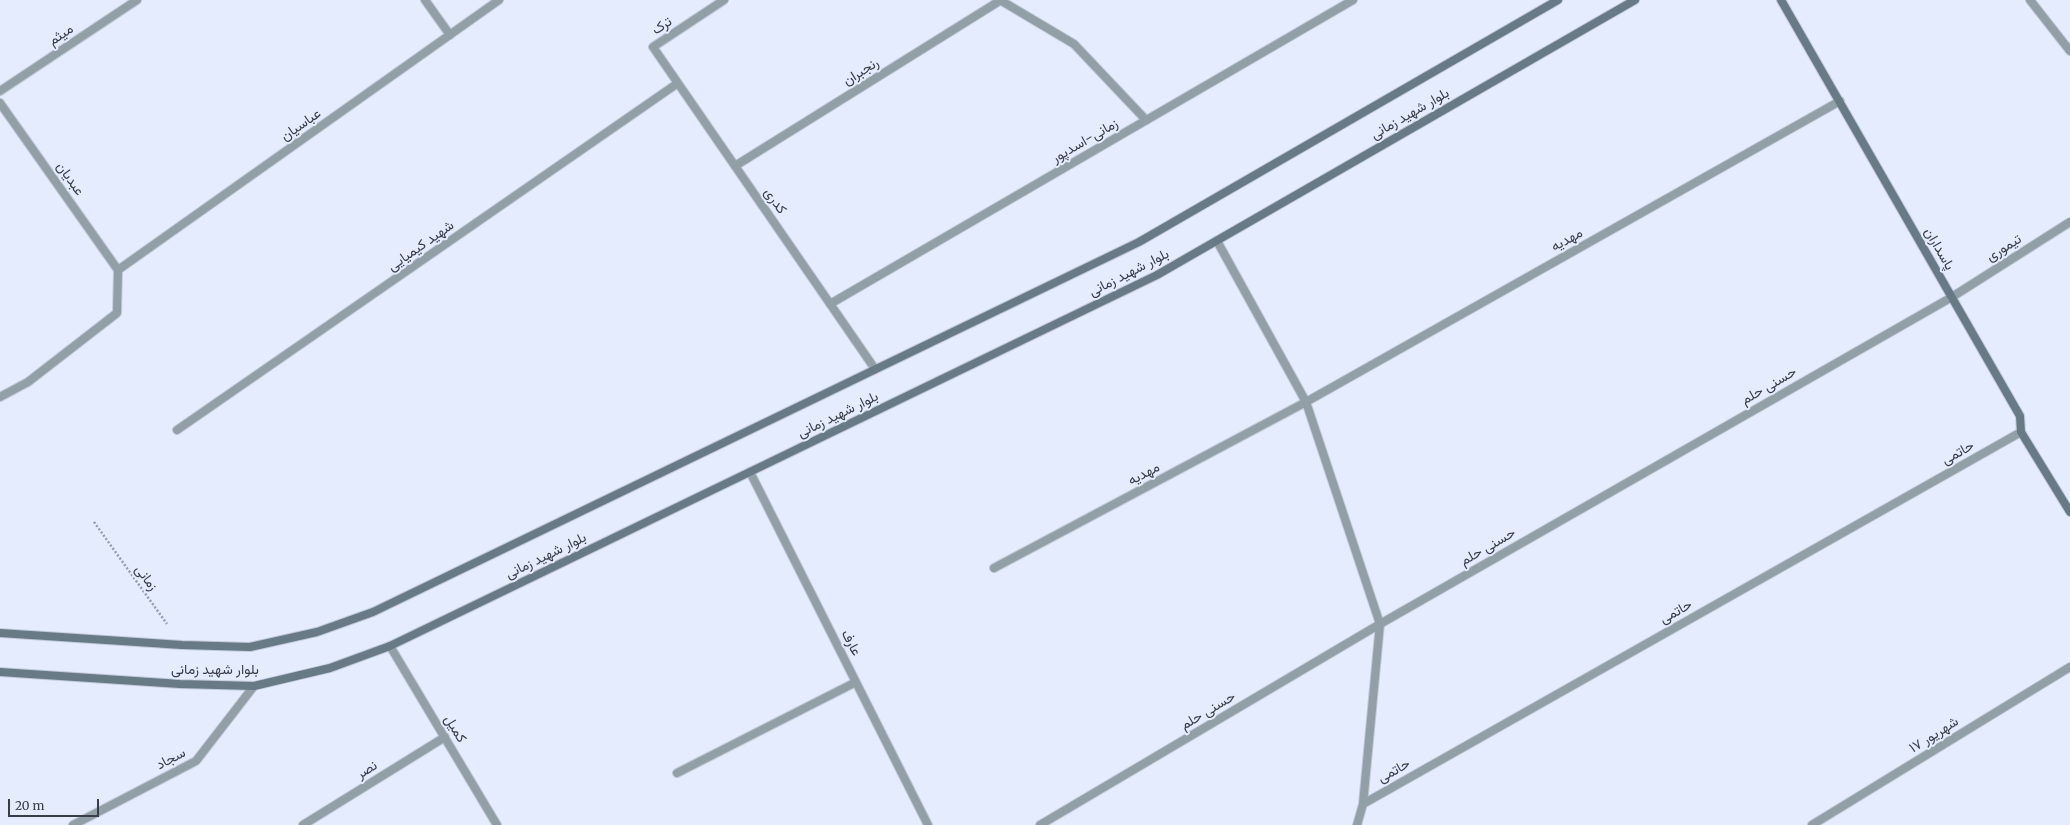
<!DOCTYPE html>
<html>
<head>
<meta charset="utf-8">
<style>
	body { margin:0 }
	#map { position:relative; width:2070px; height:825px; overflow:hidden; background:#e4ecfe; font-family:Merriweather,serif }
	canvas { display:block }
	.scale { position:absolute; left:8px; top:799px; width:91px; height:18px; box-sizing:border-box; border:2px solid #383d48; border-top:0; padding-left:5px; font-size:12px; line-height:14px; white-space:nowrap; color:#383d48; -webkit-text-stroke:3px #e4ecfe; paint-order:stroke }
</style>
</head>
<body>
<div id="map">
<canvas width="2070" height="825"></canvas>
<div class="scale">20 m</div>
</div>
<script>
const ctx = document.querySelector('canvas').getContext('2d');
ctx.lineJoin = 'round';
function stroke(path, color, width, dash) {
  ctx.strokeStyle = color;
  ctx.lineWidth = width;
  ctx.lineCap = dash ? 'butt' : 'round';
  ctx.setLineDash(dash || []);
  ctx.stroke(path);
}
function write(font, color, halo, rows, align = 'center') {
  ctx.font = font + ' Merriweather,Vazirmatn,serif';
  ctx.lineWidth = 4;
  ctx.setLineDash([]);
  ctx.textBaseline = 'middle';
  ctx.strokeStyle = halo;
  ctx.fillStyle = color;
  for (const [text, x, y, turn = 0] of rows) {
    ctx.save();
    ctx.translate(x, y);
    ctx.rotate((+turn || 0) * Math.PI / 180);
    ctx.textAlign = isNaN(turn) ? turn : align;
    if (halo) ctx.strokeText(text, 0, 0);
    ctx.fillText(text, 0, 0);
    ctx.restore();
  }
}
const path = new Path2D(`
	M94,522L167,624`);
const lane = new Path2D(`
	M425,0L450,35
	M1000,0L1074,44L1146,120`);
const street = new Path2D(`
	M724,0L653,47L875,369
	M2030,0L2070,51
	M0,91L137,0
	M0,103L118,270
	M735,166L1001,0
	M1217,241L1306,402L1380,624L1363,804
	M118,270L499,0
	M830,304L1353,0
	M0,397L28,382L117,313L118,270
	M177,430L678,83
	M750,472L928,825
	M994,568L1306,402L1840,101
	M390,646L497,825
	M677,773L856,682
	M73,825L196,761L254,686
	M303,825L445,737
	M1040,825L1380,624L1952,297L2070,222
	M1357,825L1363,804L2021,432
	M1812,825L2070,667`);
const secondary = new Path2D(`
	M1781,0L2020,416L2021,432L2070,512
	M0,633L182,645L250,647L317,632L373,612L1139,242L1558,0
	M0,672L180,684L254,686L330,668L390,646L1157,275L1635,0`);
const streetNames = [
	["ترک",662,26,-34],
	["میثم",61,35,-34],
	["رنجبران",861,72,-32],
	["بلوار شهید زمانی",1410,114,-30],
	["عباسیان",301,125,-35],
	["زمانی-اسدپور",1085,141,-30],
	["عبدیان",70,179,55],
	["کدری",775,201,55],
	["مهدیه",1567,240,-29],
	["شهید کیمیایی",421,246,-35],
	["تیموری",2004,248,-32],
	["پاسداران",1939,249,60],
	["بلوار شهید زمانی",1129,273,-27],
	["حسنی حلم",1769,386,-30],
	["بلوار شهید زمانی",838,415,-26],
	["حاتمی",1958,453,-29],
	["مهدیه",1144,474,-28],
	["حسنی حلم",1488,547,-30],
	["بلوار شهید زمانی",546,556,-26],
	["زمانی",146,578,54],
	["حاتمی",1676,612,-29],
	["عارف",851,643,63],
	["بلوار شهید زمانی",215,670],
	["حسنی حلم",1208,711,-31],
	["کمیل",455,729,59],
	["۱۷ شهریور",1934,735,-32],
	["سجاد",171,759,-28],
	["نصر",367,770,-32],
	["حاتمی",1394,771,-29]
];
stroke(lane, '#c2c9da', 10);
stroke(street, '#c2c9da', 10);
stroke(secondary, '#c2c9da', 10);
stroke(path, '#979eac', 2.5, [2, 2]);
stroke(lane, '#929fa7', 8);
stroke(street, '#929fa7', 8);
stroke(secondary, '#677a85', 8);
write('14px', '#383d48', '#e4ecfe', streetNames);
</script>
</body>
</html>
